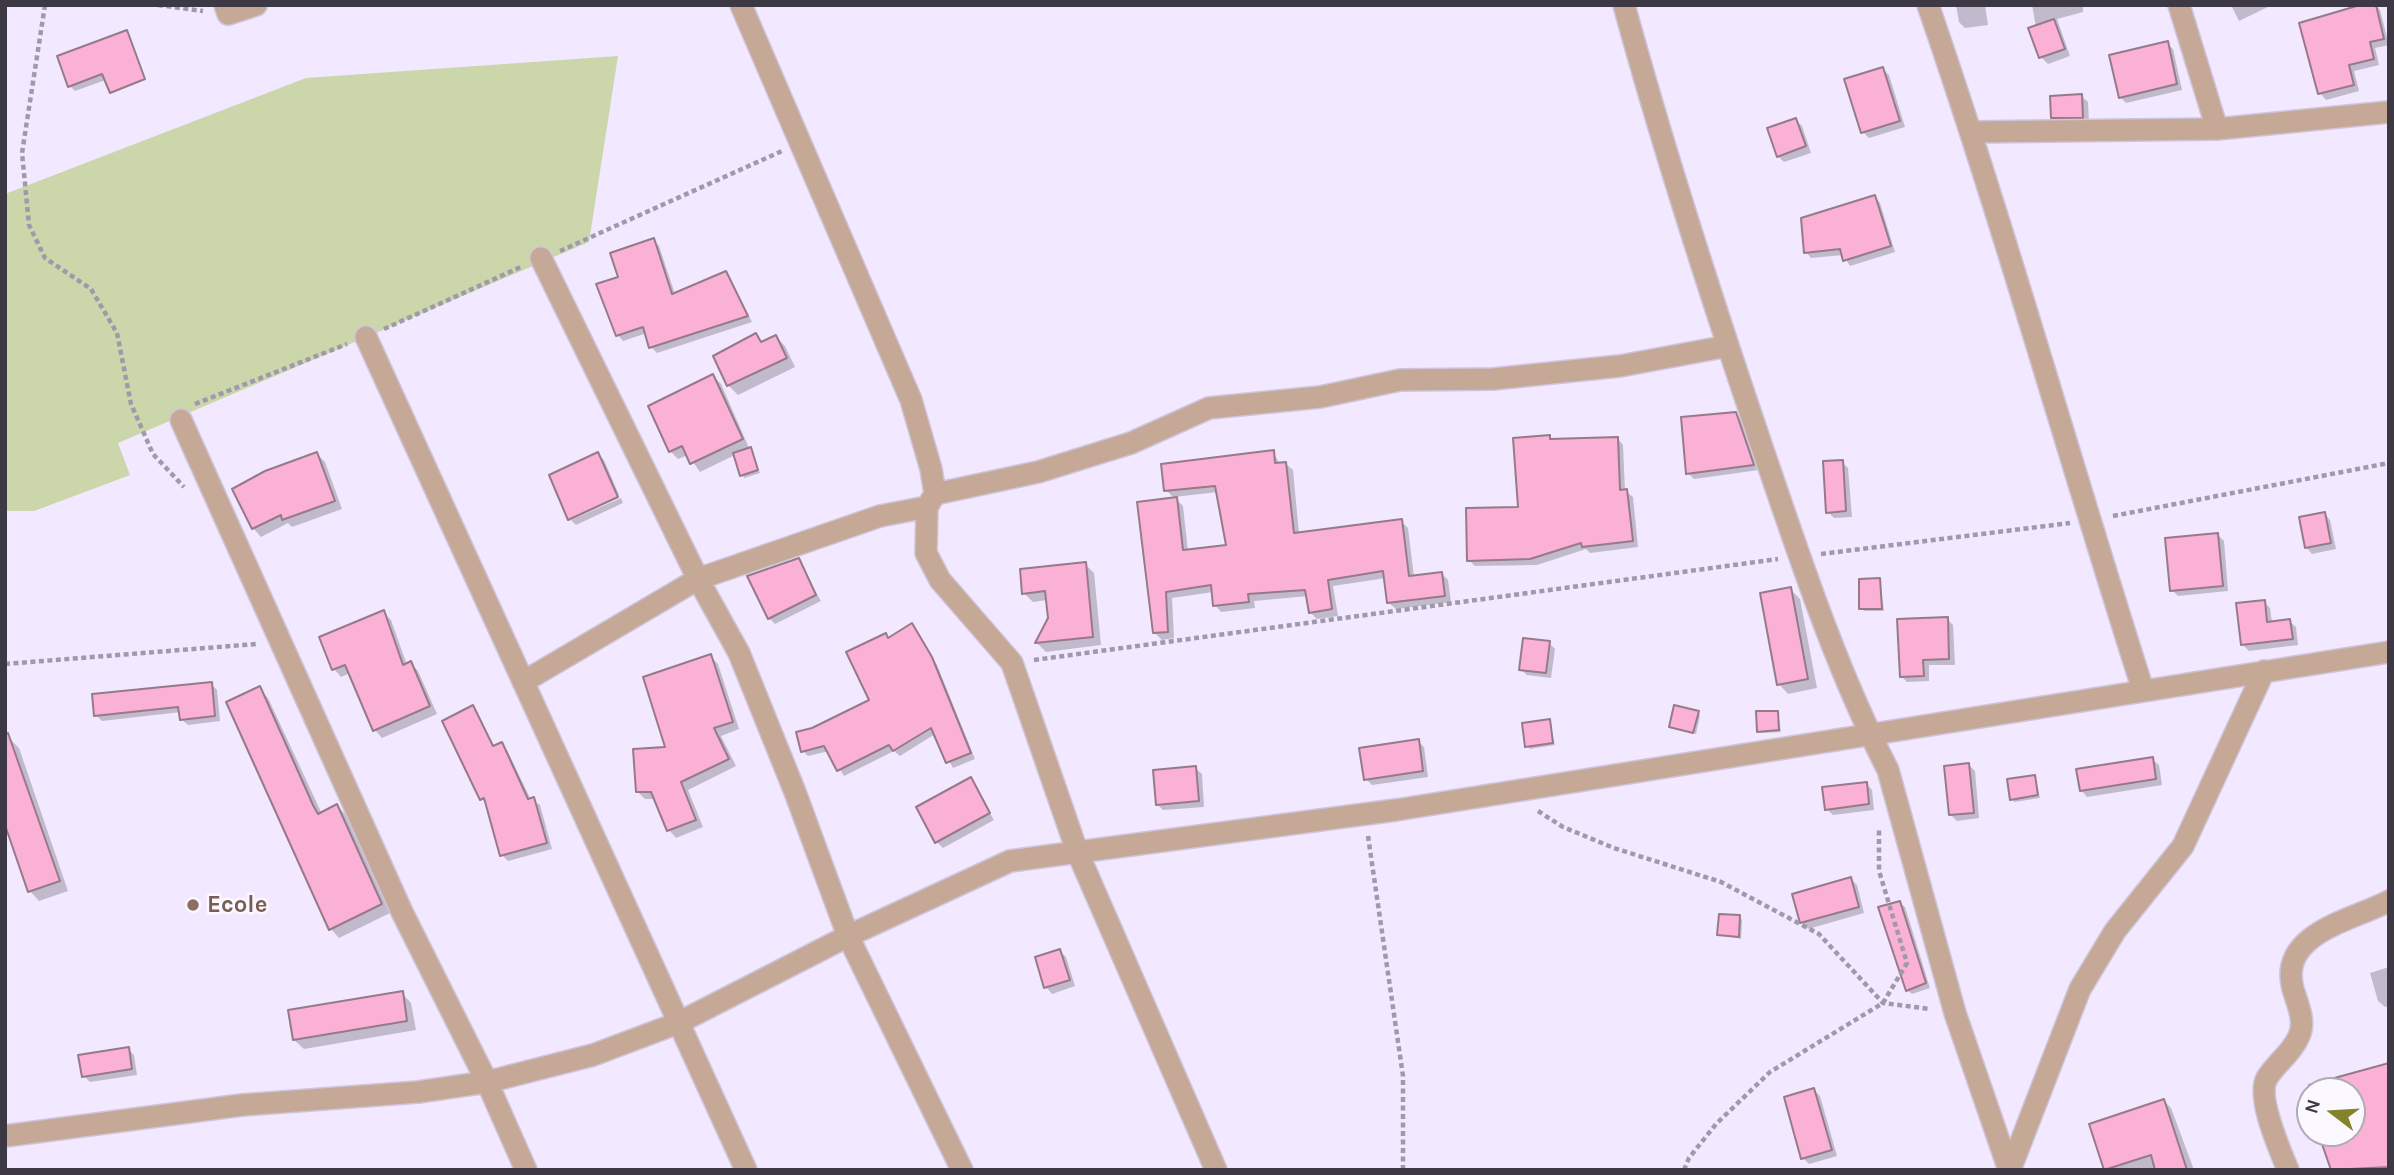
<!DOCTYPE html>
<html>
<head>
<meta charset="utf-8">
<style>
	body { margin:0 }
	#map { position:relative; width:2394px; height:1175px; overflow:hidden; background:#f2e8ff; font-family:Karla,sans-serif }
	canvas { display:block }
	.frame { position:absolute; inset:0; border:7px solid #3d3944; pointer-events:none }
	.north { position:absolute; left:2296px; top:1077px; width:70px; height:70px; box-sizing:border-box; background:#fbf9ff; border:2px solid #afacb4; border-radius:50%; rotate:287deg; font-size:19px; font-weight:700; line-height:28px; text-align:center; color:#3d3944 }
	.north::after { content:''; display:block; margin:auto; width:24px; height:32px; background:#84832c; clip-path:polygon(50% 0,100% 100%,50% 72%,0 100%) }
</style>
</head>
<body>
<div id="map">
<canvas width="2394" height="1175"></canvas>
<div class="frame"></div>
<div class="north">N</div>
</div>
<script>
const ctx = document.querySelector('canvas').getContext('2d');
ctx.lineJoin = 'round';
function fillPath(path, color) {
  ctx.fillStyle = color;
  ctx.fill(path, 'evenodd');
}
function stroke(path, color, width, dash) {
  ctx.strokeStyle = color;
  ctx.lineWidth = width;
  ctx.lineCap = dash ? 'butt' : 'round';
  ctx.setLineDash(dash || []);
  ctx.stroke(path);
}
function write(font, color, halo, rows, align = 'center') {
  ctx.font = font + ' Karla,sans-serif';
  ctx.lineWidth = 5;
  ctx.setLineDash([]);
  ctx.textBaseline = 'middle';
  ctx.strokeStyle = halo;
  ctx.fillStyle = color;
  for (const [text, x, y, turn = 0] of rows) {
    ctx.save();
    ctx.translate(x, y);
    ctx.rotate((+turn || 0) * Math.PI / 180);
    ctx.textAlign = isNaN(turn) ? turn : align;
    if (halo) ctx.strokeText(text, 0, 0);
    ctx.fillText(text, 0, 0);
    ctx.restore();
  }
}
const green = new Path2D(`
	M618,56L589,242L118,443L130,475L34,511H5V194L306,78Z`);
const shadow = new Path2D(`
	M1956,5H1985L1988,25L1965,28L1959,22Z
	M2032,5H2083V12L2057,19L2070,56L2048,64L2041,57L2031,29L2036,27Z
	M2231,5H2272L2239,21Z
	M2376,5L2380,10L2389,45L2375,48L2379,65L2354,71L2359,91L2326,100L2320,93Z
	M2167,43L2173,49L2182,90L2126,103L2120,97Z
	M99,51L111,78L75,91L70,86Z
	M1882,69L1889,75L1905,127L1869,138L1863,132Z
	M2081,96L2088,102L2089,123H2059L2053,117Z
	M1795,120L1802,126L1811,153L1784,162L1778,156Z
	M1875,197L1880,203L1895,252L1850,266L1843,255L1811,258L1806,252Z
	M653,240L659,246L675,294L726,273L752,322L657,353L651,347L647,333L623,341L618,335L620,278Z
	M756,335L763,343L776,337L785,346L795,367L738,395L728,385Z
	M713,376L721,384L760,473L744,478L735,455L700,472L688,455L678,459L670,451Z
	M1736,414L1742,420L1759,470L1694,479L1688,473Z
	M1617,438L1623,445L1625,491L1633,497L1638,547L1590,553L1586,549L1537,565L1475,566L1469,560L1520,508Z
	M1273,452L1280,464H1286L1293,470L1299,534L1401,521L1408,528L1414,577L1442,574L1448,580L1451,602L1396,609L1389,603L1386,578L1333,586L1338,616L1317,619L1310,612L1308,596L1254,601L1255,608L1221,612L1215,605L1213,592L1172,598L1174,638L1162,640L1155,633L1175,499L1166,490ZM1218,492L1228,547L1188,551L1183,506L1174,497Z
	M317,454L325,462L342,509L292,527L288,523L261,537L253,528Z
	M598,454L604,460L619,495L570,517Z
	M1842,462L1848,468L1852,517L1834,518L1828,512Z
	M621,498L623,503L576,525L571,520Z
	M2324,513L2330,520L2336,549L2312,554L2306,547Z
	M2218,535L2224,541L2228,591L2178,596L2172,590Z
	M798,560L821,601L775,624L769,618Z
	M1085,564L1094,573L1101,645L1046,652L1037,643L1049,618L1047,600L1033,602L1024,593Z
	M1880,580L1884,611H1864L1861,608Z
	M1790,589L1800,599L1817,688L1788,694L1779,684Z
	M2264,602L2270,608L2272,623L2289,621L2296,627L2298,645L2249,651L2243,645Z
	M383,612L391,620L407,665L410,663L418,671L437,714L382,738L375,730L350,673L341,677L334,669Z
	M1947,619L1953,625L1955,665H1929V681L1907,682L1901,676Z
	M912,626L937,665L975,759L953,768L935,734L900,756L894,751L844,776L829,751L808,756L803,751L813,730L871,701L886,635L889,639Z
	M1549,643L1555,649L1551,678L1527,675L1520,669Z
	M710,656L718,664L739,729L721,736L736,766L688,790L703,827L676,838L669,830L655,799H645L638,792L667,748Z
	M211,684L217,690L220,721L188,725L181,719V712L102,721L96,715Z
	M259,689L268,698L322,814L337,806L346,815L390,913L339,938L331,929Z
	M473,708L495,747L501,744L507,750L531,800L540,805L552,849L508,861L502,855L488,806L482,799L445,722Z
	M1698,713L1700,715L1696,734L1671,726Z
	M1778,713L1781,732L1761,733L1759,731Z
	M1549,721L1555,745L1530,749L1527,746Z
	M9,738L19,748L68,891L39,901L30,891L5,820Z
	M1418,741L1424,747L1428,777L1372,785L1366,779Z
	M2152,759L2159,765L2162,785L2087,797L2081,790Z
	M1969,765L1975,771L1979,818L1957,821L1951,815Z
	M1195,768L1202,774L1204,807L1163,810L1157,804Z
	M2034,776L2040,798L2014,802L2012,799Z
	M970,780L994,820L943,848L937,842Z
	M1866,783L1872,790L1874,810L1833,815L1827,809Z
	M1851,879L1857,885L1864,913L1808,929L1802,922Z
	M1900,903L1905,907L1930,988L1912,994L1907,990Z
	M1740,917L1742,920L1741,939L1719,934Z
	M1060,951L1066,957L1075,986L1052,994L1046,987Z
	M2389,967V1006L2385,1007L2378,1001L2370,973Z
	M402,993L411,1003L416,1030L304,1049L294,1040Z
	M128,1049L134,1055L137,1075L90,1082L84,1076Z
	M2389,1064V1170H2333L2352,1133V1091H2347Z
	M1814,1090L1820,1096L1837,1156L1809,1164L1803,1158Z
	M2164,1101L2171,1108L2194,1170H2109L2092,1125Z`);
const building = new Path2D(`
	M2360,5H2376L2384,39L2370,42L2374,59L2349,65L2354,85L2318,94L2299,23Z
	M2054,19L2065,49L2039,58L2028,28Z
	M127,30L145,79L110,93L102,74L68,87L57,56Z
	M2168,41L2177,84L2119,98L2109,55Z
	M1883,67L1900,121L1861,133L1844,79Z
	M2082,94L2083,118H2051L2050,96Z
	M1796,118L1806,146L1777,157L1767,128Z
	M1875,195L1891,246L1843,261L1840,249L1804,253L1801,218Z
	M654,238L672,294L726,271L748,316L649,348L643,327L616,336L596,284L618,277L610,253Z
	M756,333L761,342L776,335L787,358L727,386L713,356Z
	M713,374L743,439L690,464L682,446L669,452L648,406Z
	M1736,412L1754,465L1686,474L1681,417Z
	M1550,435V439L1618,437L1620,490L1627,489L1633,541L1582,547L1581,543L1530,559L1467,561L1466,508L1518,507L1513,438Z
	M751,447L758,470L740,476L733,453Z
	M1274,450L1275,463L1286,462L1294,533L1402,519L1409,576L1442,572L1445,596L1387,603L1383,571L1328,580L1332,609L1309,613L1305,590L1248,594L1249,602L1213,606L1211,585L1166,592L1168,632L1153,633L1137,502L1177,497L1183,550L1226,545L1215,486L1164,491L1161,464Z
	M317,452L335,501L282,520L281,515L252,529L232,489L265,471Z
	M598,452L618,497L568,520L549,475Z
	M1843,460L1846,511L1826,513L1823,461Z
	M2325,512L2331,543L2305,548L2299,517Z
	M2218,533L2223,586L2170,591L2165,538Z
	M799,558L816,595L768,619L747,576Z
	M1086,562L1093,637L1035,643L1048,618L1045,591L1022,594L1020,569Z
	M1880,578L1882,609H1859V579Z
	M1791,587L1808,679L1777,685L1760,593Z
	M2265,600L2267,622L2290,619L2293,639L2241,645L2236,603Z
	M384,610L403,665L411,661L430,706L373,731L345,665L332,670L319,637Z
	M1948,617L1949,659L1923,660L1924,676L1900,677L1897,619Z
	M912,623L932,657L971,753L946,763L931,728L893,751L889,745L837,771L824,746L801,752L796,732L812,728L869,700L846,652L886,633L888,638Z
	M1523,638L1550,641L1546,673L1519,670Z
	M711,654L733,722L714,728L729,759L681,782L696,820L667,831L651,792H636L633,749L665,747L643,677Z
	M212,682L215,716L180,720L178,707L94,716L92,694Z
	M260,686L313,805L318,814L337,804L382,904L329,930L226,702Z
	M473,705L493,746L502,742L528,799L534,797L547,843L500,856L484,798L480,800L442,721Z
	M1674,705L1699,711L1693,733L1669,727Z
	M1756,711H1778L1779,730L1757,732Z
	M1550,719L1553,743L1525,747L1522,723Z
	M8,733L60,881L28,892L5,825V734Z
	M1419,739L1423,771L1364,780L1359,748Z
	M2153,757L2156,779L2080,791L2076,769Z
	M1969,763L1974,813L1949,815L1944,766Z
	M1196,766L1199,801L1156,805L1153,770Z
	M2035,775L2038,795L2010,800L2007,779Z
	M971,777L990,813L935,843L916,807Z
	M1867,782L1869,804L1825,810L1822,787Z
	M1851,877L1859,907L1800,923L1792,894Z
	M1900,901L1926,983L1906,991L1878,907Z
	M1719,914L1740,915L1739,937L1717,935Z
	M1060,949L1070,980L1044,988L1035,957Z
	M403,991L407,1021L293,1040L288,1010Z
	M129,1047L132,1069L82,1077L78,1055Z
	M2389,1063V1167L2331,1170L2322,1144L2352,1134V1091H2310L2309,1085Z
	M1814,1088L1832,1150L1801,1159L1784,1097Z
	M2164,1099L2187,1170H2155L2151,1155L2104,1170L2089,1124Z`);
const path = new Path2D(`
	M45,5L22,153L29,225L45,258L91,289L117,333L131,404L153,454L184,487
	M158,5L203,11
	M560,251L782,151
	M384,329L523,266
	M195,404L347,344
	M2113,516L2389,463
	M1821,554L2070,523
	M1034,660L1778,559
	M5,664L256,644
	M1538,811L1563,827L1614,848L1721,882L1819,934L1883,1003L1930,1009
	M1368,836L1403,1076V1170
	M1684,1170L1689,1158L1716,1124L1770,1072L1883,1003L1907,963L1879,871V828`);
const minor = new Path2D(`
	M225,5L228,14L256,5
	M741,5L911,400L931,469L935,494L927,507L926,553L940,580L1012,663L1077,851L1216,1170
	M1624,5C1665,155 1713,303 1763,450C1800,558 1836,669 1888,770L1955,1013L2009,1170
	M1928,5C2006,231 2070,462 2143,690
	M2179,5L2217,129
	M1972,132L2217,129L2389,112
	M541,258L698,579L739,653L795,792L848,936L962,1170
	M366,337L746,1170
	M181,420L402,912L487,1082L526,1170
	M935,494L1038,472L1131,443L1209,408L1320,397L1400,380L1493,379L1620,366L1728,346
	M523,682L698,579L880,516L927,507
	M5,1136L242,1105L418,1092L487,1082L593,1055L678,1023L848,936L1010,861L1396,810L2389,652
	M2010,1170L2080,989L2115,931L2183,846L2264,671
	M2288,1170C2280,1150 2256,1097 2267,1078C2276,1063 2292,1053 2299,1036C2306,1021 2297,1003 2293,989C2278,933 2353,920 2389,901`);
const markers = [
	[193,905,7,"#8d6e63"]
];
const educationNames = [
	["Ecole",207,905]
];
fillPath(green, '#cbd6ab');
fillPath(shadow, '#0003');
fillPath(building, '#fab1d5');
stroke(building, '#967a87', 2);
stroke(minor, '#cec5da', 24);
stroke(path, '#a099aa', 4.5, [5, 3.5]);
stroke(minor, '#c6a897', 21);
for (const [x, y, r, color] of markers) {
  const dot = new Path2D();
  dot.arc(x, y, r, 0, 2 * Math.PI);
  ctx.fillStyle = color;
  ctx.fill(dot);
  stroke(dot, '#fbf9ff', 2.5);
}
write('bold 24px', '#785e54', '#fbf9ff', educationNames, 'left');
</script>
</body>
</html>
